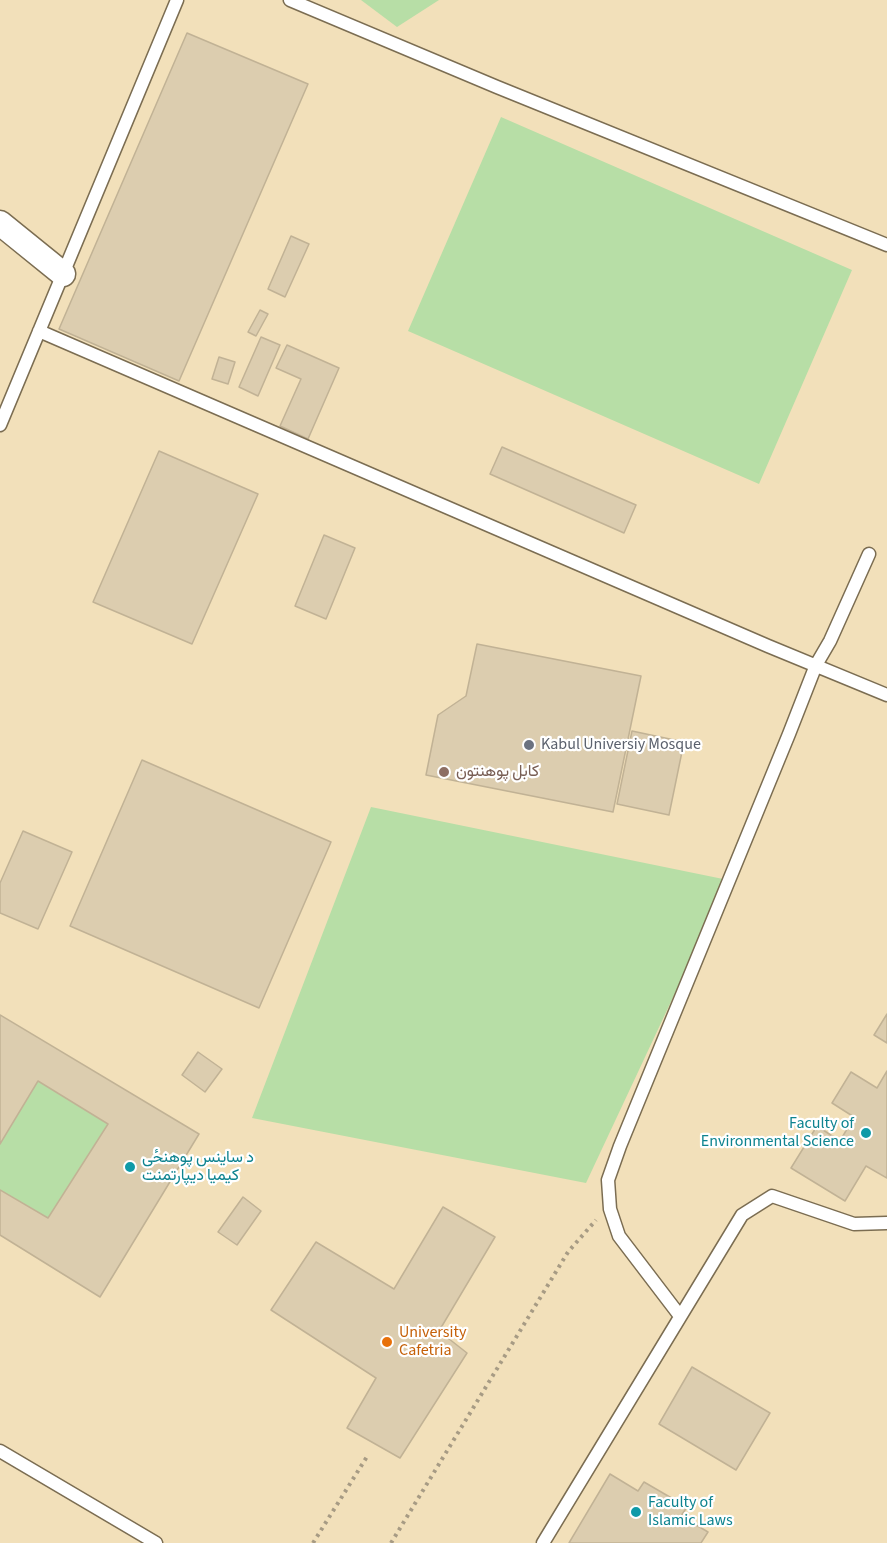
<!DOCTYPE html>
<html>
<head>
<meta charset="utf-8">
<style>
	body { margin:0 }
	canvas { display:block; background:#fcecce }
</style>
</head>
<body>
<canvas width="887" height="1543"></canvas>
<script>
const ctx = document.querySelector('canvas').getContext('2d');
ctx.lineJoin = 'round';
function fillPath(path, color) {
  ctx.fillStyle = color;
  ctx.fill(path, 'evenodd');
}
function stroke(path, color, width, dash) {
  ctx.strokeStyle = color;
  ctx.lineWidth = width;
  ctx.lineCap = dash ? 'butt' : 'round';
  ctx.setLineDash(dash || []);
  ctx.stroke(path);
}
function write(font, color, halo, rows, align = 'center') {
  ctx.font = font + ' "Source Sans 3",Vazirmatn,sans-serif';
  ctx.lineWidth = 4.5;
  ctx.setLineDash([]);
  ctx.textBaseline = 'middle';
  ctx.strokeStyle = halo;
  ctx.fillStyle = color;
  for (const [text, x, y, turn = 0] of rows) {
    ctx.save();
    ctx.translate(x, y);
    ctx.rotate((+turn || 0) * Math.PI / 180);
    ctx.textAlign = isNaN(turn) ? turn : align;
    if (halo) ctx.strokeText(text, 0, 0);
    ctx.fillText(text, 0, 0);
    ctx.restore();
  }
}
const built = new Path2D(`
	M0,0H887V1543H0Z`);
const green = new Path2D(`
	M361,0H439L397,27Z
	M501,117L852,270L759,484L408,331Z
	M371,807L728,880L586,1183L252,1118Z
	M38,1081L108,1124L48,1218L0,1190V1144Z`);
const building = new Path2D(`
	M187,33L308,84L179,381L59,329Z
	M291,236L309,244L285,297L268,289Z
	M260,310L268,314L256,336L248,332Z
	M261,337L280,345L258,396L239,387Z
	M287,345L339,368L308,439L280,426L301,379L276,368Z
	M219,357L235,362L228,384L212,379Z
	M502,447L636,505L624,533L490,474Z
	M159,451L258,494L192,644L93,602Z
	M324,535L355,548L326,619L295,606Z
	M477,644L641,676L613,812L426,775L438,715L466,696Z
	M632,731L684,742L669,815L617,804Z
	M142,760L331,842L259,1008L70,926Z
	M23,831L72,852L38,929L0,913V883Z
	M887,1014V1043L874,1035Z
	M0,1015L199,1134L100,1297L0,1235V1190L48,1218L108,1124L38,1081L0,1144Z
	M198,1052L222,1069L205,1092L182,1075Z
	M887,1071V1178L866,1166L845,1201L791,1168L817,1126L840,1141L854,1117L832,1103L851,1072L877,1088Z
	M243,1197L261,1211L237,1245L218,1232Z
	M443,1207L495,1237L439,1331L467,1353L400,1458L347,1428L376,1378L271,1310L316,1242L394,1289Z
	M692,1367L770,1413L736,1470L659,1424Z
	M610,1474L638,1491L644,1482L687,1507L681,1516L708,1532L701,1543H569Z`);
const path = new Path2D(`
	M313,1543L368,1455
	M391,1543L568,1252L596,1220`);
const lane = new Path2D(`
	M290,0L497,87L887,245
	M39,331L768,646L887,695
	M0,425L177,0
	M680,1316L619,1236L610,1209L608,1180L620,1146L789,734L816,665L830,641L869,554
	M0,1451L156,1543
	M543,1543L742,1215L772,1196L854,1224L887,1223`);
const street = new Path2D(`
	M0,223L63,274`);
const markers = [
	[529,745,6,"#6b7280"],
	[444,772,6,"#8d6e63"],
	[866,1133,6,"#0f9aa8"],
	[130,1167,6,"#0f9aa8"],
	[387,1342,6,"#e8710a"],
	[636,1512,6,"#0f9aa8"]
];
const worshipNames = [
	["Kabul Universiy Mosque",541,745]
];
const educationNames = [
	["کابل پوهنتون",456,772]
];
const cultureNames = [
	["Faculty of",854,1124,"right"],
	["Environmental Science",854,1142,"right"],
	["د ساینس پوهنحٔی",142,1158],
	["کیمیا دیپارتمنت",142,1176],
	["Faculty of",648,1503],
	["Islamic Laws",648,1521]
];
const foodNames = [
	["University",399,1333],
	["Cafetria",399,1351]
];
fillPath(built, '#f2e0ba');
fillPath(green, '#b7dea6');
fillPath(building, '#dccdaf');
stroke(building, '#c1b295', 1.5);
stroke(lane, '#7b6d52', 15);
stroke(street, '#7b6d52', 27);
stroke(path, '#a79b84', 4, [3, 4.5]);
stroke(lane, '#fff', 12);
stroke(street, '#fff', 24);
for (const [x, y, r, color] of markers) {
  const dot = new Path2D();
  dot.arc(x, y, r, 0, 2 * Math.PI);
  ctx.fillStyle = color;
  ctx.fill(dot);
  stroke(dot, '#fff', 2);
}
write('16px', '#5b616d', '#fff', worshipNames, 'left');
write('16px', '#785e54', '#fff', educationNames, 'left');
write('16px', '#0d838f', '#fff', cultureNames, 'left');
write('16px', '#c56008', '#fff', foodNames, 'left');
</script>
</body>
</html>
